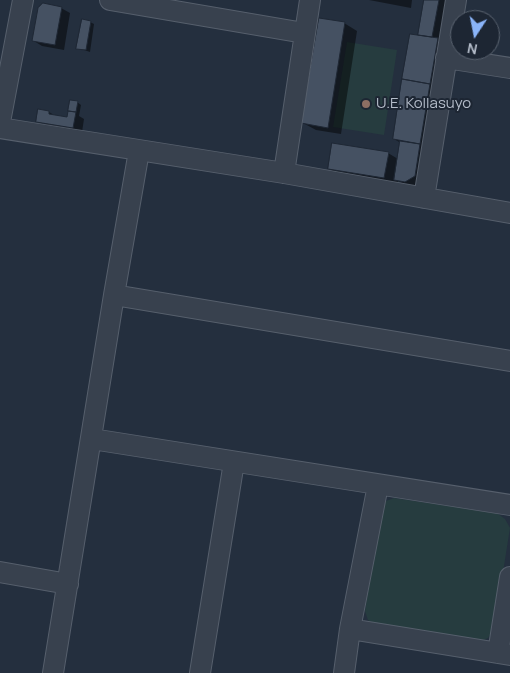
<!DOCTYPE html>
<html>
<head>
<meta charset="utf-8">
<style>
	body { margin:0 }
	#map { position:relative; width:510px; height:673px; overflow:hidden; background:#242f3e; font-family:Manrope,sans-serif }
	canvas { display:block }
	.north { position:absolute; left:450px; top:10px; width:50px; height:50px; box-sizing:border-box; background:#1d2633; border:1px solid #59626f; border-radius:50%; rotate:191deg; font-size:14px; font-weight:700; line-height:20px; text-align:center; color:#b4bcc9 }
	.north::after { content:''; display:block; margin:auto; width:18px; height:22px; background:#8ab4f8; clip-path:polygon(50% 0,100% 100%,50% 72%,0 100%) }
</style>
</head>
<body>
<div id="map">
<canvas width="510" height="673"></canvas>
<div class="north">N</div>
</div>
<script>
const ctx = document.querySelector('canvas').getContext('2d');
ctx.lineJoin = 'round';
function fillPath(path, color) {
  ctx.fillStyle = color;
  ctx.fill(path, 'evenodd');
}
function stroke(path, color, width, dash) {
  ctx.strokeStyle = color;
  ctx.lineWidth = width;
  ctx.lineCap = dash ? 'butt' : 'round';
  ctx.setLineDash(dash || []);
  ctx.stroke(path);
}
function write(font, color, halo, rows, align = 'center') {
  ctx.font = font + ' Manrope,sans-serif';
  ctx.lineWidth = 4;
  ctx.setLineDash([]);
  ctx.textBaseline = 'middle';
  ctx.strokeStyle = halo;
  ctx.fillStyle = color;
  for (const [text, x, y, turn = 0] of rows) {
    ctx.save();
    ctx.translate(x, y);
    ctx.rotate((+turn || 0) * Math.PI / 180);
    ctx.textAlign = isNaN(turn) ? turn : align;
    if (halo) ctx.strokeText(text, 0, 0);
    ctx.fillText(text, 0, 0);
    ctx.restore();
  }
}
const green = new Path2D(`
	M347,42L397,50L384,135L333,127Z
	M394,498L497,513L505,519L510,528L494,629L488,638L479,642L375,625L368,620L365,611L381,507L386,501Z`);
const shadow = new Path2D(`
	M369,0H412L411,8Z
	M426,0H452L419,188L408,186L398,181L397,185L342,176L329,169L388,153L398,159L401,143L394,139L419,37Z
	M61,8L70,13L64,50L42,46L34,41Z
	M90,22L94,24L90,52L78,48Z
	M344,23L357,31L341,134L316,130L303,123Z
	M77,102L81,105L79,116L84,119L82,132L46,126L37,121L49,112L57,117L68,119Z`);
const building = new Path2D(`
	M424,0H439L432,37L418,35Z
	M43,3L62,7L55,45L32,41L38,8Z
	M319,18L345,22L328,128L301,123Z
	M82,19L91,21L86,50L76,49Z
	M410,34L438,38L430,84L402,79Z
	M402,79L430,84L420,144L393,139Z
	M70,100L78,101L76,112L68,111Z
	M38,109L49,111V114L67,117L68,111L76,112L73,128L36,122Z
	M400,141L420,144L415,176L405,182L394,180Z
	M332,143L389,152L384,178L328,169Z`);
const minor = new Path2D(`
	M110,0L304,33
	M446,58L510,68
	M0,122L23,0
	M0,128L284,173L510,213
	M284,173L310,0
	M424,198L456,0
	M114,295L510,361
	M92,439L510,505
	M0,572L68,584
	M350,629L510,655
	M498,653L510,577
	M53,673L114,295L139,151
	M200,673L234,462
	M344,673L350,629L378,485`);
const markers = [
	[366,104,5,"#8d6e63"]
];
const poiNames = [
	["U.E. Kollasuyo",376,104]
];
fillPath(green, '#263c3f');
fillPath(shadow, '#0007');
fillPath(building, '#455162');
stroke(building, '#1f2835', 1);
stroke(minor, '#565f6c', 22);
stroke(minor, '#38414e', 20);
for (const [x, y, r, color] of markers) {
  const dot = new Path2D();
  dot.arc(x, y, r, 0, 2 * Math.PI);
  ctx.fillStyle = color;
  ctx.fill(dot);
  stroke(dot, '#1d2633', 2);
}
write('15px', '#b4bcc9', '#1d2633', poiNames, 'left');
</script>
</body>
</html>
